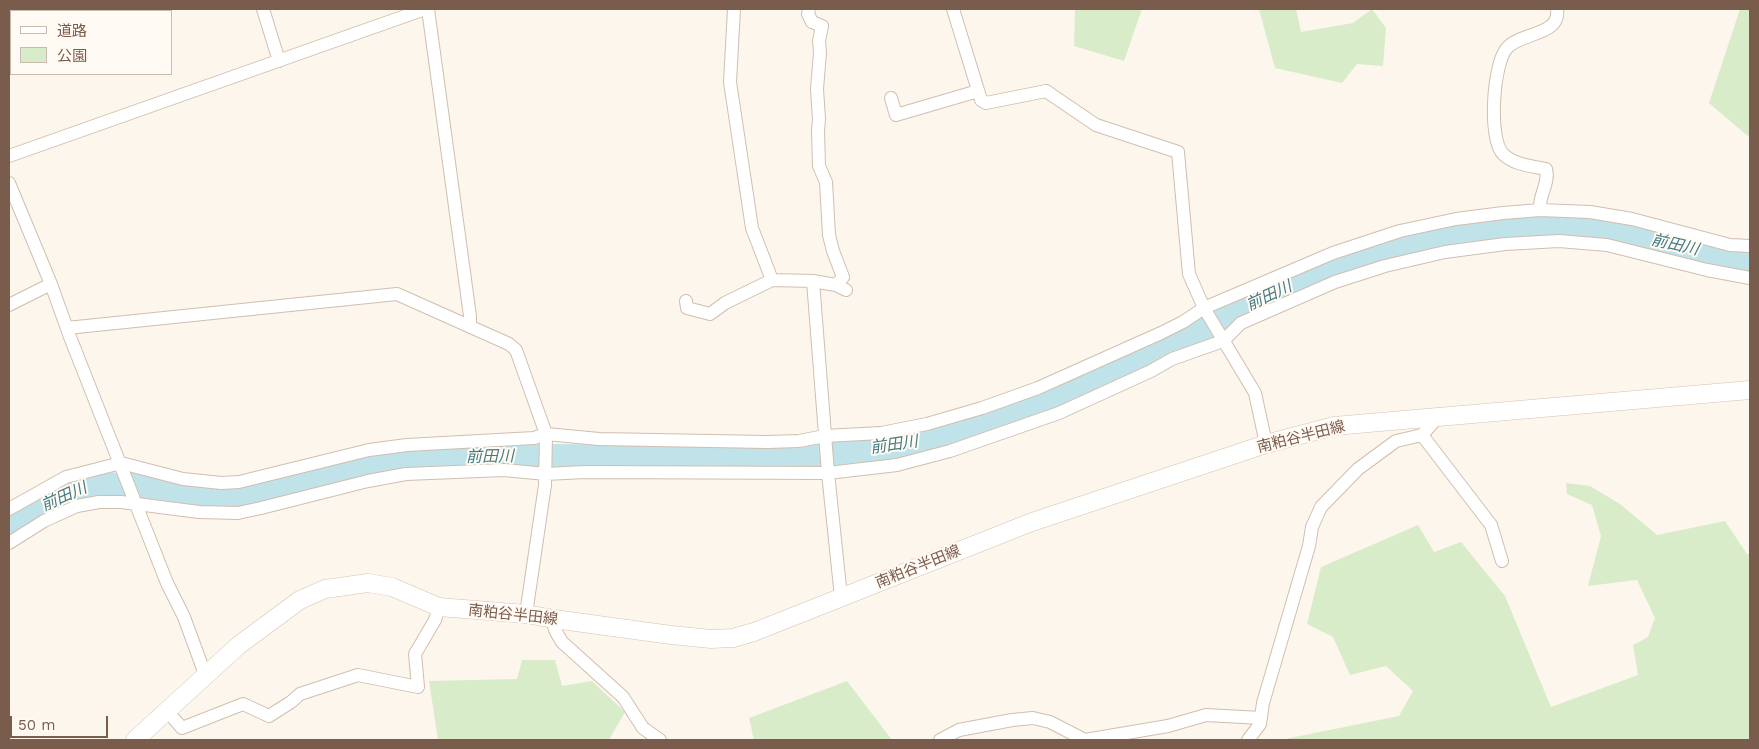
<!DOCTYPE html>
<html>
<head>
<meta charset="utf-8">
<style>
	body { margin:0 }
	#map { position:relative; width:1759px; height:749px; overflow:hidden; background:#fdf6ec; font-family:"Work Sans","Noto Sans JP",sans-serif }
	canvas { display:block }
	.frame { position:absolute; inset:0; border:10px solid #7a5c4d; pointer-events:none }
	.legend { position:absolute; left:10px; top:10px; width:162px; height:65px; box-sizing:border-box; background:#fffaf3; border:1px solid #cabbb1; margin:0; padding:6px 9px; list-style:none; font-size:15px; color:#7a5c4d }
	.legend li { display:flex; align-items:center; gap:10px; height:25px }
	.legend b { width:25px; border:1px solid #cabbb1 }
	.scale { position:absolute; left:10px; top:716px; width:98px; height:22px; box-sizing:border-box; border:2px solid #7a5c4d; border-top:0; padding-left:6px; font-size:15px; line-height:18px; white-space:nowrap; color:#7a5c4d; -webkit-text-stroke:4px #fffaf3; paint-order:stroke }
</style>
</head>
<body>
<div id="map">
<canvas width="1759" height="749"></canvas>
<div class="frame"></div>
<ul class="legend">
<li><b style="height:6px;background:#fff"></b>道路</li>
<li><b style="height:14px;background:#d8ecc9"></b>公園</li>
</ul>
<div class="scale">50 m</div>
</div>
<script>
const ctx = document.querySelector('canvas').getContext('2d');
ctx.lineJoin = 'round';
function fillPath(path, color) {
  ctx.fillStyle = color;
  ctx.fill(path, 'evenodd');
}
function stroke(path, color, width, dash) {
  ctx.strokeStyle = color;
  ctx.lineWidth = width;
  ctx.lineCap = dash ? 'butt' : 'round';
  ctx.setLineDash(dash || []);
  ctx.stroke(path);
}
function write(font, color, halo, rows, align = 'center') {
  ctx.font = font + ' "Work Sans","Noto Sans JP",sans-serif';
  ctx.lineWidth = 4;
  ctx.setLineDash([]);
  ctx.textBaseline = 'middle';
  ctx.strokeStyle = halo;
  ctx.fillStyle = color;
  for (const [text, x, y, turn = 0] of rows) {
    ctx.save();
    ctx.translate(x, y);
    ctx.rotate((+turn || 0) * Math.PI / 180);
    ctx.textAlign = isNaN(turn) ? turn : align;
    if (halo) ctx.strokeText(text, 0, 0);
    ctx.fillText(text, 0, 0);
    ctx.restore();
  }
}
const green = new Path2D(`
	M1075,9H1142L1124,61L1074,46Z
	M1259,9H1296L1301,32L1353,23L1372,9L1386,28L1383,66L1357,64L1342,83L1275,68Z
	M1740,9H1750V138L1709,103Z
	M1566,483L1590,486L1620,504L1657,535L1725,521L1747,554H1750V740H1280L1399,716L1413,691L1386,666L1350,675L1333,637L1307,624L1321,567L1418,525L1434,552L1461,542L1505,596L1551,707L1638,675L1633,645L1648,637L1655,618L1637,580L1588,586L1601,536L1592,505L1567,494Z
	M522,660H555L562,686L592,681L625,712L609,740H438L429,681L517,679Z
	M847,681L892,740H754L749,718Z`);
const river = new Path2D(`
	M9,524L63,494L91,484L138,485L194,497H249L368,465L406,460L554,456L739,458H788L849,453L913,444L989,423L1041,403L1181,342L1256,301L1311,277L1381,253L1476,230L1553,224L1586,225L1616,231L1705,254L1750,262`);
const street = new Path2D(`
	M19,9L20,11
	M263,9L279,61
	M428,9L470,316V326
	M809,9L808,14L812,22L822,26L819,41L820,53L817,89L819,119L818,131L819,166L826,182L829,235L833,251L843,277L836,285
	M953,9L981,100L986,103L1046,91L1096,125L1178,152L1189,274L1204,308L1255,393L1266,444
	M891,98L896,115L978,91
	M9,156L425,9
	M9,183L51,284L70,337L167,583L184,617L206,677
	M1540,210C1538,196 1550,183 1546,169C1532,166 1514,165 1503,154C1488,139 1493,63 1507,48C1521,32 1561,36 1557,9
	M772,280L813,281L828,473L841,597
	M813,281L836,285L846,290
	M686,301L687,308L710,314L725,303L772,280L752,228L730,82L734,9
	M9,305L51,284
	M67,328L397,294L509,344L516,350L546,434L545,485L526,614
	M1437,418L1422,435L1491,525L1502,561
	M9,509L66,477L121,463L183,479L221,483L239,482L369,450L407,445L534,438L546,434L599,439L767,442L799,441L825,436L881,433L927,424L982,408L1038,388L1161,333L1183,322L1204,308L1333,253L1400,231L1456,219L1503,213L1540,210L1590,212L1632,219L1730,245L1750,246
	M9,543L44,521L77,506L99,502H121L199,512L238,513L261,508L368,481L406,474L504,470L546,474L585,472L828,473L897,465L950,451L1059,413L1151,371L1172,359L1223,341L1241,323L1335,282L1385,266L1445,252L1505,244L1559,241L1607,245L1707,270L1750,278
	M554,619C552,628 558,635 562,642L623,697L643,728L660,740
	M167,711L182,728L243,704L269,716L291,702L300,694L358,675L418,687L415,654L435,620L439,607
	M940,740L959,730L1012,720L1033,718L1050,722L1085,740L1168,726L1206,715L1261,718
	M1248,740L1260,724L1263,703L1309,546L1312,527L1321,507L1358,469L1396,441L1422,435`);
const secondary = new Path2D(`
	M135,740L239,645L300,600L325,589L368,583L392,587L439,607L526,614L554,619L671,635L711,639L733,638L754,632L1032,522L1266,444L1334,426L1750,390`);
const streetNames = [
	["南粕谷半田線",1301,437,-14],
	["南粕谷半田線",918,567,-22],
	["南粕谷半田線",513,615,6]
];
const waterNames = [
	["前田川",1675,245,13],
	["前田川",1269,296,-25],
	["前田川",894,445,-8],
	["前田川",490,457,-1],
	["前田川",64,497,-24]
];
fillPath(green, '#d8ecc9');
stroke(river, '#bfe3e8', 24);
stroke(street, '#d1beb0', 14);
stroke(secondary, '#d6c0b0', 19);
stroke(street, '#fff', 12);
stroke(secondary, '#fff', 18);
write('15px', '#7a5c4d', '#fffaf3', streetNames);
write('italic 16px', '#437c86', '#fffaf3', waterNames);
</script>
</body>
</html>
